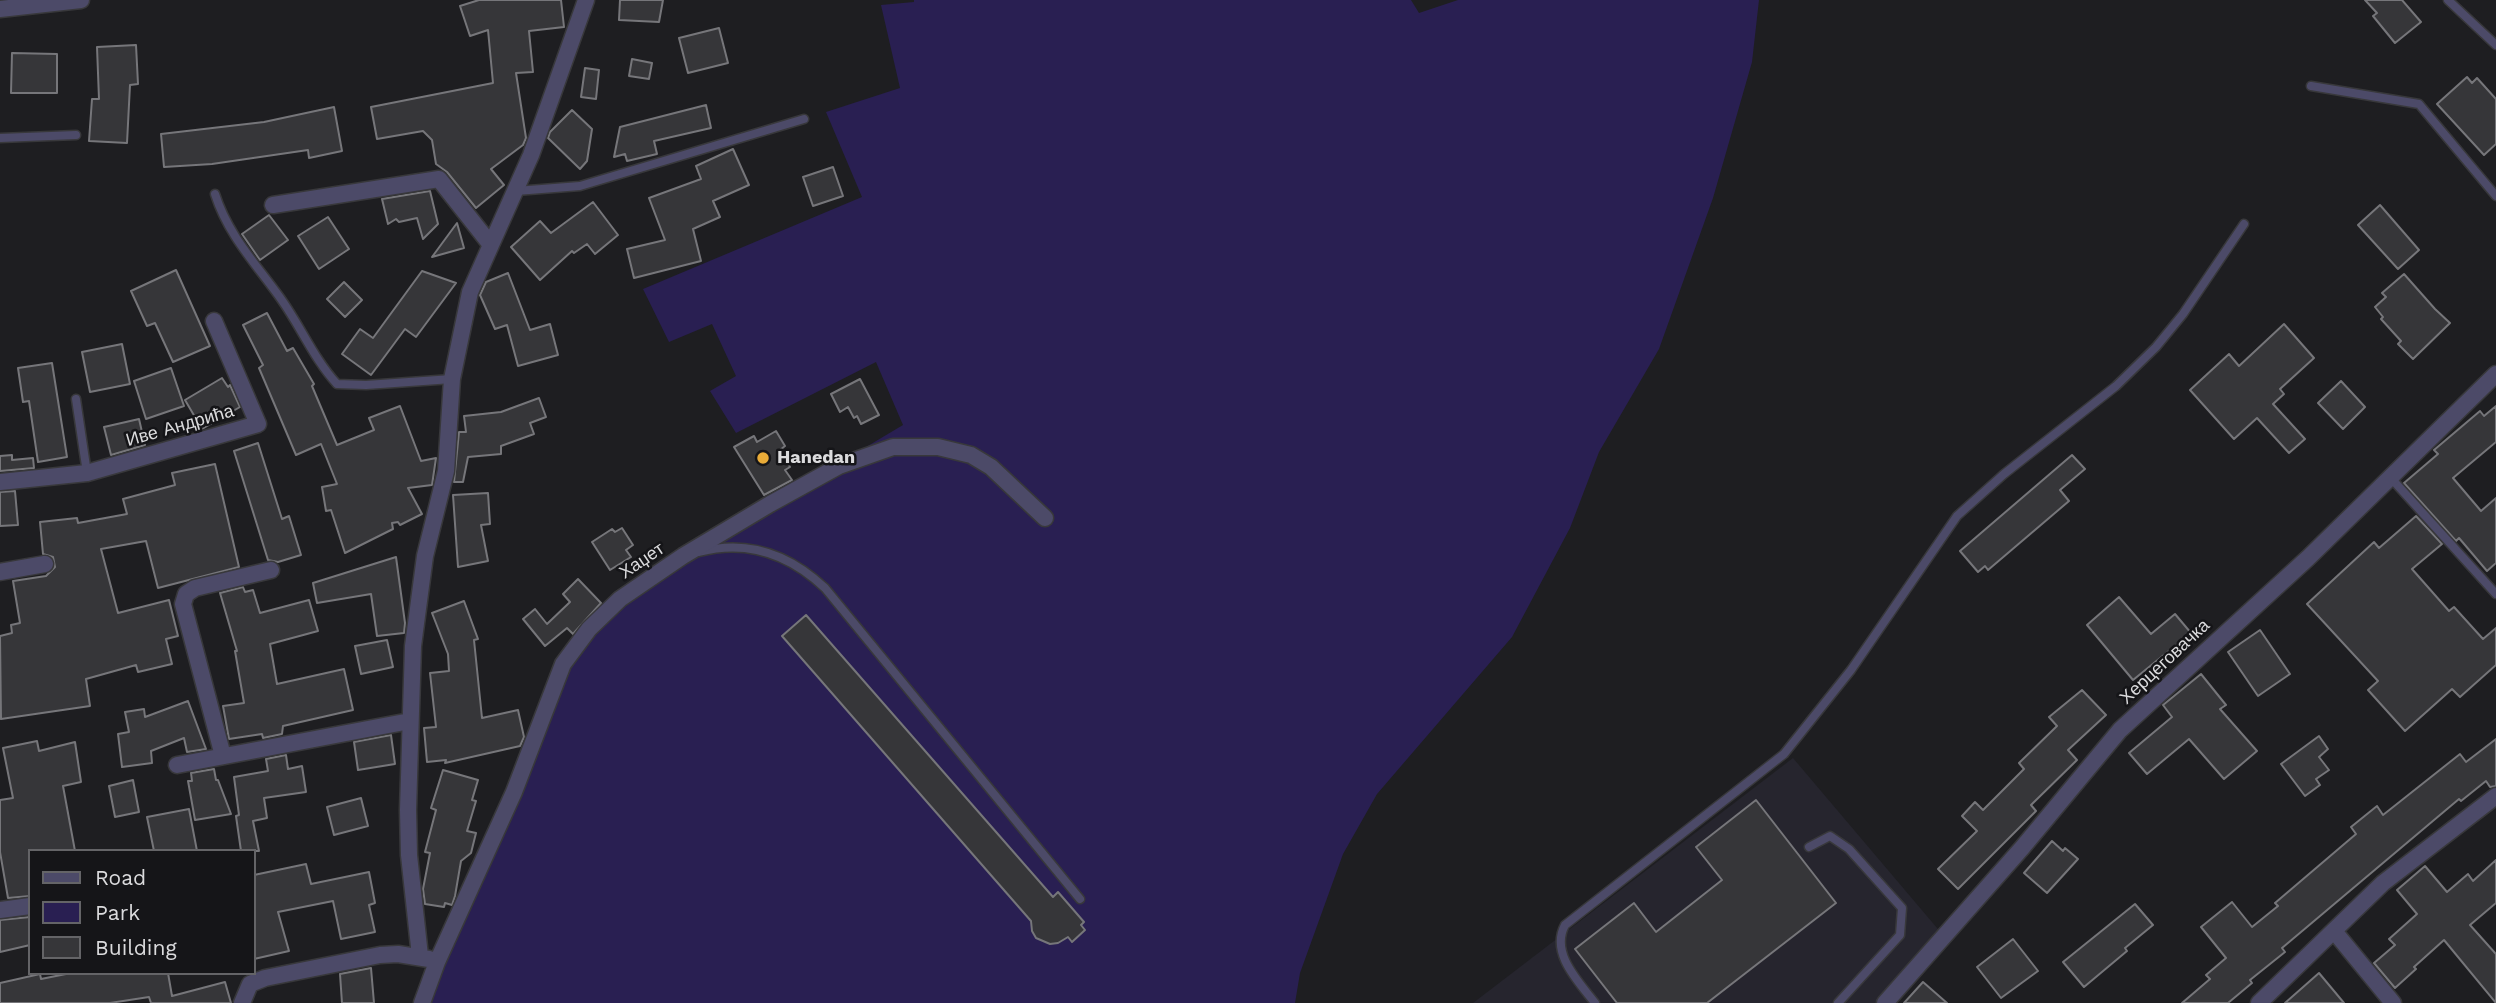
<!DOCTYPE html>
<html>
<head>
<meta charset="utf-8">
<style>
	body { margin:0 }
	#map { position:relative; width:2496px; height:1003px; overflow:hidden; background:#1e1e21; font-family:"Work Sans",sans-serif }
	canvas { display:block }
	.legend { position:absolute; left:28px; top:849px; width:228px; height:126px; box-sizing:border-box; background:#151518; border:2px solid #646467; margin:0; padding:9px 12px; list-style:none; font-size:21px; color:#dbdbdd }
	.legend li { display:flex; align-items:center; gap:14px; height:35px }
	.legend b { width:35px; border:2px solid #646467 }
</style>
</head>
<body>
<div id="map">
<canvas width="2496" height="1003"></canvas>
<ul class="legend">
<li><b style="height:9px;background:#4c4a68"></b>Road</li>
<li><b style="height:19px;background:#291f52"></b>Park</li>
<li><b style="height:19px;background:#363639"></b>Building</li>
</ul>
</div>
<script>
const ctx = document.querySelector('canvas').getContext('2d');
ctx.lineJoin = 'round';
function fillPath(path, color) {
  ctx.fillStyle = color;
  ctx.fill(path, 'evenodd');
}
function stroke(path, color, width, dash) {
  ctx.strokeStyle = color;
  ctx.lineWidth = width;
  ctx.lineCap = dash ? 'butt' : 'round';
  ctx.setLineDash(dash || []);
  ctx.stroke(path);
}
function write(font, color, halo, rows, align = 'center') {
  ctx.font = font + ' "Work Sans",sans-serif';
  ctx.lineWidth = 5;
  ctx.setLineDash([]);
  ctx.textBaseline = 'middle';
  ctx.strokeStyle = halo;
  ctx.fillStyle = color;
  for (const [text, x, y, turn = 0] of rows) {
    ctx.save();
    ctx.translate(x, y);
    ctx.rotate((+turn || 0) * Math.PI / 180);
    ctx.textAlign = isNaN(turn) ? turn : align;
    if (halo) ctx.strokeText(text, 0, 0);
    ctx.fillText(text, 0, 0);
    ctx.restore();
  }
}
const built = new Path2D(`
	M1793,758L1943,935L1885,1003H1473Z`);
const green = new Path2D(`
	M914,0H1411L1419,13L1458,0H1759L1752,62L1713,198L1659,349L1599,452L1570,528L1512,637L1377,794L1343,854L1300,973L1295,1003H422L563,664L589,629L683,556L903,425L876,362L736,433L710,391L736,376L712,324L669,342L643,289L862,197L826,112L900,88L881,5L914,2Z`);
const building = new Path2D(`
	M479,0H561L564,27L529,31L533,72L516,73L526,138L523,145L491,169L504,185L476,208L447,172L436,164L432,140L423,131L377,139L371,107L493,83L488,30L470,36L460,6Z
	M620,0H663L659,22L619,20Z
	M2365,0H2402L2421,22L2395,43L2373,16L2377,13Z
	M719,28L728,63L688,73L679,38Z
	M136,45L138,84L130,85L127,143L89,141L92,99H99L97,47Z
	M12,53L57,54V93H11Z
	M632,59L652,63L649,79L629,76Z
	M585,68L599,70L596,99L581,97Z
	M2467,77L2472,83L2477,78L2496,99V144L2484,155L2437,104Z
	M706,105L711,128L654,141L657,154L627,161L625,154L614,157L620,127Z
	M334,107L342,151L309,158L308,150L212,164L164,167L161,134L264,122Z
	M572,110L592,129L587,161L580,169L548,138L550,132Z
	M733,149L749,185L713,201L720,217L693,229L701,261L634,278L627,249L665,240L649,198L701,179L696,166Z
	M833,167L843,196L813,206L803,177Z
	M430,191L438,224L423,239L417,218L399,222L396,219L388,224L382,199Z
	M593,202L618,235L595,254L587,244L574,253L572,251L540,280L511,247L540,221L551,233Z
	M2380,205L2419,250L2398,269L2358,225Z
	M269,215L288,240L260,260L242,234Z
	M328,217L349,249L319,269L298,236Z
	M457,223L464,248L432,257Z
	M176,270L210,346L173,362L155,323L147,326L131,291Z
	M422,271L456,283L416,337L405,329L371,375L342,354L360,329L373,338Z
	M508,273L530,330L550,324L558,355L518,366L507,325L495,329L480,295L486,282Z
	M2404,274L2435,309L2450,323L2413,359L2398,344L2401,341L2381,319L2383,317L2375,307L2386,297L2382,293Z
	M344,282L362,300L345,317L327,299Z
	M267,313L287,351L293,348L314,384L312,386L337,445L374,430L369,418L400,406L421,461L436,458L432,485L408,488L422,514L400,525L398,522L392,523L393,529L345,553L331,510L326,511L322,487L337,484L321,444L296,455L259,368L263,365L243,325Z
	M2284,324L2314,358L2280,389L2284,394L2273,404L2305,439L2289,453L2257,418L2234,439L2190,390L2229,354L2239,366Z
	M122,344L130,384L90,392L82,352Z
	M52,363L67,457L38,462L29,401L23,402L18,368Z
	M171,368L184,406L146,419L134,381Z
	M222,378L228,387L230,385L240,407L202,429L185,400Z
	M860,379L879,415L861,424L857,416L854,418L848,407L840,412L831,394Z
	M2341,381L2365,407L2343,429L2318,403Z
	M539,398L546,417L530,423L534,434L501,446V454L468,457L463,482H454L459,432H466L464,416L501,412Z
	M2496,406V442L2453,478L2481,511L2496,498V563L2487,571L2459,538L2456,541L2404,483L2438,454L2434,450L2480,411L2484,416Z
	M139,419L145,445L111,455L104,427Z
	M776,431L785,446L780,450L790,467L785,470L792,480L764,495L734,447L754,436L757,442Z
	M258,443L282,519L289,516L301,555L278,562L268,560L234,451Z
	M12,455V460L33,458L34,468L0,471V456Z
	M2072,455L2085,469L2060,490L2069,501L1988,570L1985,566L1978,572L1960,551Z
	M215,464L239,567L158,588L146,541L101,549L118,613L169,600L178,636L166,639L172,664L138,672L136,665L86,679L90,706L1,719L0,636L12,633L11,625L20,623L13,581L46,576L55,567L53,557L43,554L40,522L77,518L78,523L127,514L123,499L175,485L172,473Z
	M15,491L18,525L0,526V492Z
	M488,493L490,524L481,525L488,561L458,567L453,495Z
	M2416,516L2442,544L2412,569L2449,611L2454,607L2483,639L2496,628V665L2460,697L2452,689L2405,731L2368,690L2378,681L2307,604L2374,542L2379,548Z
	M622,528L633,545L626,550L631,557L610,570L592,542L612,529L615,532Z
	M396,557L405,623L404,633L377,636L371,594L317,603L313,583Z
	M578,579L601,603L573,634L567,628L545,646L523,619L535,609L547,624L570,602L563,594Z
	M243,587L245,592L253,590L260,613L309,600L318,631L270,644L277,684L344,669L353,710L283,726L282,734L263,738L262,734L229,739L223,706L244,703L235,651H237L220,593Z
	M2119,597L2151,634L2175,614L2191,633L2133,680L2087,625Z
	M464,601L478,639L474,640L482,718L518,710L524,737L520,746L445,763L446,760L427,762L424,728L436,727L430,673L449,671L448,654L432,613Z
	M806,615L1053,897L1058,892L1084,922L1081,925L1085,930L1072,942L1068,937L1058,943L1050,944L1036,938L1032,931L1031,921L782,636Z
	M2260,630L2290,674L2258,696L2228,652Z
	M387,640L393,667L361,674L355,646Z
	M2201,674L2226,705L2220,709L2257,751L2224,779L2189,739L2147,774L2129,753L2172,717L2163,705Z
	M2082,690L2106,715L2068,750L2077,760L2031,805L2036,811L1958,889L1938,869L1977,831L1962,816L1975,802L1983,810L2024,769L2019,763L2057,726L2049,717Z
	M188,701L206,749L187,752L184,738L151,751L152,763L122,767L118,734L129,732L125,712L144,709L145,717Z
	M391,735L395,764L358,770L354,742Z
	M2319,736L2328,749L2319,757L2329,770L2316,779L2320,785L2305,796L2281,764Z
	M2496,739V786L2490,787L2486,781L2461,801L2459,799L2282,948L2285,952L2250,980L2252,983L2228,1003H2182L2210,979L2206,975L2226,958L2201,927L2232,902L2252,927L2278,906L2275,903L2356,834L2351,827L2377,806L2383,815L2460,754L2466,762Z
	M37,741L39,751L75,742L81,782L63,786L75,851H30V896L8,898L0,852V800L13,798L3,748Z
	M286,755L288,769L302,766L306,792L264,798L267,818L253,821L259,851H241L236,816L239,815L234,777L268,771L266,759Z
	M214,769L216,780H218L231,814L195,820L188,781H192L191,773Z
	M443,770L478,780L472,800L476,801L467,831L476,833L471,853L461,861L455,896L452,905L445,903L444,907L425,904L423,889L430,853L425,852L436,810L431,808Z
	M133,780L139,812L115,817L109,786Z
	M361,798L368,826L334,835L327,807Z
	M1756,800L1836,903L1707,1003H1617L1575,949L1634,903L1656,932L1722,880L1696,847Z
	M189,809L197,851H154L147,817Z
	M2052,841L2063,851L2065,848L2078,859L2047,893L2024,873Z
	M2496,860V903L2470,925L2496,954V1003L2444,940L2414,967L2416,969L2395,988L2374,963L2395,945L2389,939L2417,914L2397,890L2425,866L2447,892L2468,874L2473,881Z
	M306,864L311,884L369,872L375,903L369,905L375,932L341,939L333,901L278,912L289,951L254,959V875Z
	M2135,904L2153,925L2125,948L2127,951L2084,987L2063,962Z
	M30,917V945L0,952V920Z
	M2013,939L2038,971L2001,998L1977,967Z
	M371,968L374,1003H342L340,974Z
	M71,973H168L172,996L225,982L231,1003H151L149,997L110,1003H0V983L40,974L41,979Z
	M2319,973L2344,1003H2285Z
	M1923,982L1947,1003H1904Z`);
const service = new Path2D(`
	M2448,0L2496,45
	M2311,86L2419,104L2496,196
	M0,138L76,135
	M516,191L580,186L804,119
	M215,194C228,235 256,264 281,299C301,327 314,359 337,384L366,385L452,379
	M76,399L87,473
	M2390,477L2496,594
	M699,552C748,539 790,555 825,588L1080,899
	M1809,847L1830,836L1849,849L1902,908L1900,935L1838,1003
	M1595,1003C1578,981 1550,953 1565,925L1784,754L1851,670L1957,516L2004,474L2116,386L2156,347L2183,314L2244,224`);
const minor = new Path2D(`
	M0,9L81,0
	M273,205L439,179L491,245
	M0,482L87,473L258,424L214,321
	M0,572L45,564
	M223,756L183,604L186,594L195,588L271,570
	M177,765L410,721
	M0,910L30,906
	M2334,931L2393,1003
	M420,956L409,855L408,810L413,646L425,556L446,471L452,379L470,292L531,155L586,0
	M242,1003L250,984L265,978L380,955L398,954L429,959
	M422,1003L437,962L514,792L563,664L589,629L620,599L683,556L770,504L839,466L893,447H938L971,455L991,467L1045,518
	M1885,1003L2022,848L2120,730L2308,558L2496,374
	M2259,1003L2383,883L2496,796`);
const markers = [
	[763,458,7,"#e9ab38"]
];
const streetNames = [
	["Иве Андрића",180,426,-16],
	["Хаџет",642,561,-34],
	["Херцеговачка",2165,662,-43]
];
const poiNames = [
	["Hanedan",777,458]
];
fillPath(built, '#26252e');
fillPath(green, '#291f52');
fillPath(building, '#363639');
stroke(building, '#76767a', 2);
stroke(service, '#38383b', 11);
stroke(minor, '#38383b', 19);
stroke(service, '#4c4a68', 8);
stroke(minor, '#4c4a68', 16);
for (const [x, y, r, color] of markers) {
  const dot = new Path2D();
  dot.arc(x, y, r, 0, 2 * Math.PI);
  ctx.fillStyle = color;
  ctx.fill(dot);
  stroke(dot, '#151518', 2.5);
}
write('18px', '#dbdbdd', '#151518', streetNames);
write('bold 18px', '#dbdbdd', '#151518', poiNames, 'left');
</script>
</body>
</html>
